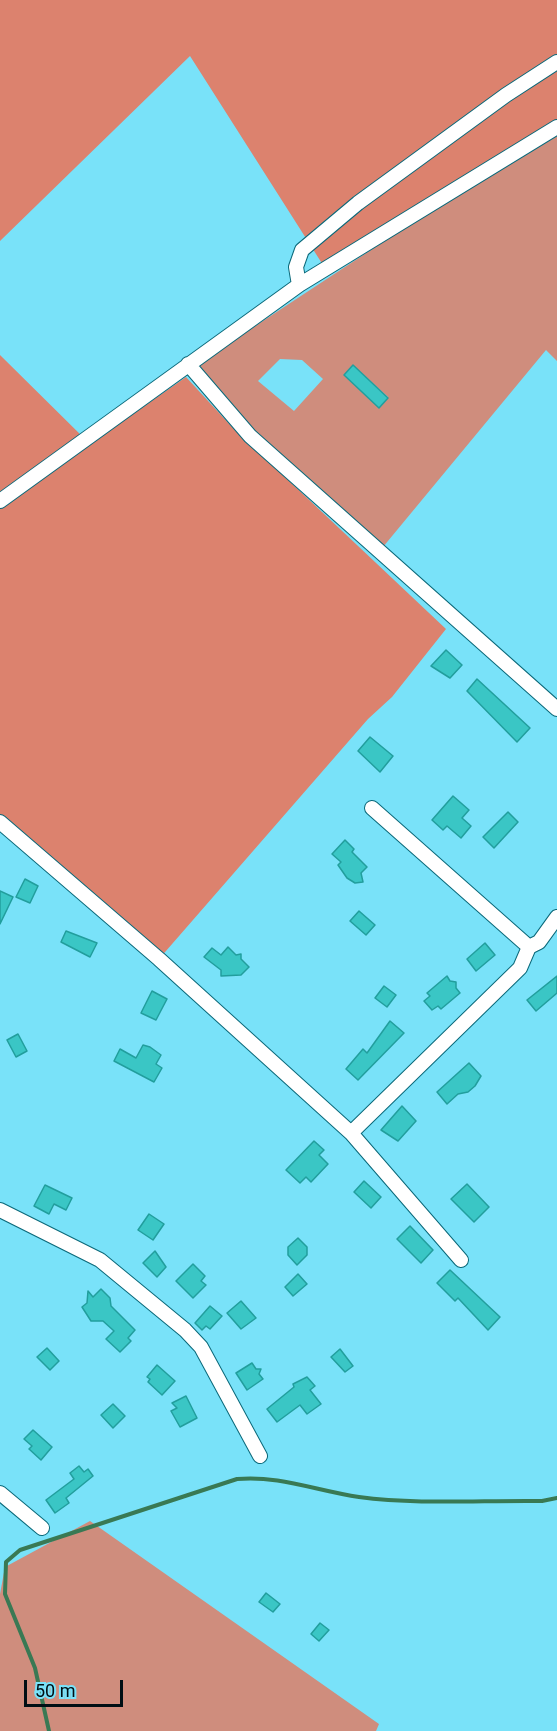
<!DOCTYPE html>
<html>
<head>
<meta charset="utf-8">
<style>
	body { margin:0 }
	#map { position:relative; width:557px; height:1731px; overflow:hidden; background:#79e2f9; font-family:Roboto,sans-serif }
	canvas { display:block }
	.scale { position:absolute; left:24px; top:1680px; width:99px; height:27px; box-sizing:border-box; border:3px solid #000f14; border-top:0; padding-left:8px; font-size:18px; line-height:21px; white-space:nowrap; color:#000f14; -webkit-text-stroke:4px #79e2f9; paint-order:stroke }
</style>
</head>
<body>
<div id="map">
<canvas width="557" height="1731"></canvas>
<div class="scale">50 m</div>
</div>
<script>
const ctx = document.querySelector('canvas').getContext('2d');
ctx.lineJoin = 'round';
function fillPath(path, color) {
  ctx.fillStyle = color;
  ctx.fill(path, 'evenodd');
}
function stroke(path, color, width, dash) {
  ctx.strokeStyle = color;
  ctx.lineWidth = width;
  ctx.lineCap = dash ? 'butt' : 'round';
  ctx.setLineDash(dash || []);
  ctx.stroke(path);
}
const green = new Path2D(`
	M557,136V361L546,350L383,547L268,446L196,365L386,240ZM280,359L302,360L323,379L294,411L258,381ZM353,365L388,397L379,407L344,375Z
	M90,1521L379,1724L376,1731H0V1594L5,1567Z`);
const forest = new Path2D(`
	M0,0H557V120L323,265L190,56L0,241Z
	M0,355L90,444L186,377L233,428L446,629L392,697L368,719L159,959L0,818Z`);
const stream = new Path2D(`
	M49,1731L35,1668L5,1594L6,1562L20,1550L237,1479C279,1475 317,1491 359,1497C419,1505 482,1500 542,1501L557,1498`);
const building = new Path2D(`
	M353,365L388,398L379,408L344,375Z
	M446,650L462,665L450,678L431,666Z
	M477,679L530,728L517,742L467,691Z
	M370,737L393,756L380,772L358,751Z
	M453,796L469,810L462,818L471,826L461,838L447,826L443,830L432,820Z
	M508,812L518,822L494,848L483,837Z
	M345,840L354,849L352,852L367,867L361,873L363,882L355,883L347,878L338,865L341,862L332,854Z
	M25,879L38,886L30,903L16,897Z
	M0,891L13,897L0,924Z
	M359,911L375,925L366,935L350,921Z
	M66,931L97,943L90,957L61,942Z
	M485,943L495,955L476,971L467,959Z
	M228,947L236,955L241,954V959L249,967L241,975L221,976V970L204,957L212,948L221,955Z
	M447,976L450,981L456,982V988L460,993L441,1009L438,1006L432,1010L424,1001L430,996L427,993Z
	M557,976V993L536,1011L527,1000Z
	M384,986L396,995L387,1007L375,998Z
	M152,991L167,999L156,1020L141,1013Z
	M390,1021L404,1033L358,1080L346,1069L363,1049L367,1053Z
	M18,1034L27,1051L16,1057L7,1040Z
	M143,1045L150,1047L161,1055L156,1064L162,1068L154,1082L114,1061L120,1049L136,1058Z
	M469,1063L481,1076L475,1086L468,1092L458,1094L447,1104L437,1092Z
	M402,1106L416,1121L398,1141L381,1130Z
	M314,1141L324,1150L319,1155L328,1164L311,1182L306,1177L300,1183L286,1170Z
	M364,1181L381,1197L371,1208L354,1192Z
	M467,1184L489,1207L474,1222L451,1199Z
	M45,1185L72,1198L66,1210L54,1204L49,1214L34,1206Z
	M149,1214L164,1224L153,1240L138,1230Z
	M410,1226L433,1250L421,1263L397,1239Z
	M298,1238L307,1247V1255L297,1265L288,1255V1247Z
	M155,1251L166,1267L157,1277L143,1263Z
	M193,1264L205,1276L201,1281L206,1285L193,1298L176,1281Z
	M450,1270L500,1317L488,1330L458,1298L455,1301L437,1283Z
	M298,1274L307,1284L293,1296L285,1287Z
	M101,1289L110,1298L111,1306L135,1330L128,1338L131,1341L120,1352L106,1339L114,1331L103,1321H91L82,1307L87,1303L88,1291L93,1297Z
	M241,1301L256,1318L241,1329L227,1313Z
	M210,1306L222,1316L210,1329L206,1326L202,1330L195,1323Z
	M47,1348L59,1361L50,1370L37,1357Z
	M340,1349L353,1366L345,1372L331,1357Z
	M252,1363L256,1369H261L259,1374L263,1379L247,1390L236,1373Z
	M157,1365L175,1381L162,1395L148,1382L150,1379L147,1377Z
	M307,1377L315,1386L310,1390L321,1404L307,1414L300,1405L277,1422L267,1409L294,1387L293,1384Z
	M186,1396L197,1418L180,1427L171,1411L177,1408L172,1403Z
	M113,1404L125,1416L113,1428L101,1415Z
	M33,1430L52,1447L41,1460L29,1449L32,1446L24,1439Z
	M79,1466L84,1472L88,1469L93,1476L66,1498L69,1503L55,1513L46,1500L74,1479L70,1473Z
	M266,1593L280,1604L273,1612L259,1602Z
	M320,1623L329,1630L319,1641L311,1634Z`);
const minor = new Path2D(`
	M299,285L296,267L302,250L358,203L506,95L557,62
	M188,364L250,436L557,709
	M0,501L299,285L557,127
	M0,822L159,959L351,1133L461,1260
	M529,947L539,942L557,917
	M351,1133L520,968L529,947L372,808
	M0,1210L100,1260L185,1330L201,1347L260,1456
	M0,1493L42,1528`);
fillPath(green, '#cf8d7d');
fillPath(forest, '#dc826e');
stroke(stream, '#397954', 4);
fillPath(building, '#3ac6c5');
stroke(building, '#229e9d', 1.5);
stroke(minor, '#0a6879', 16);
stroke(minor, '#fff', 14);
</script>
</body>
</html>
